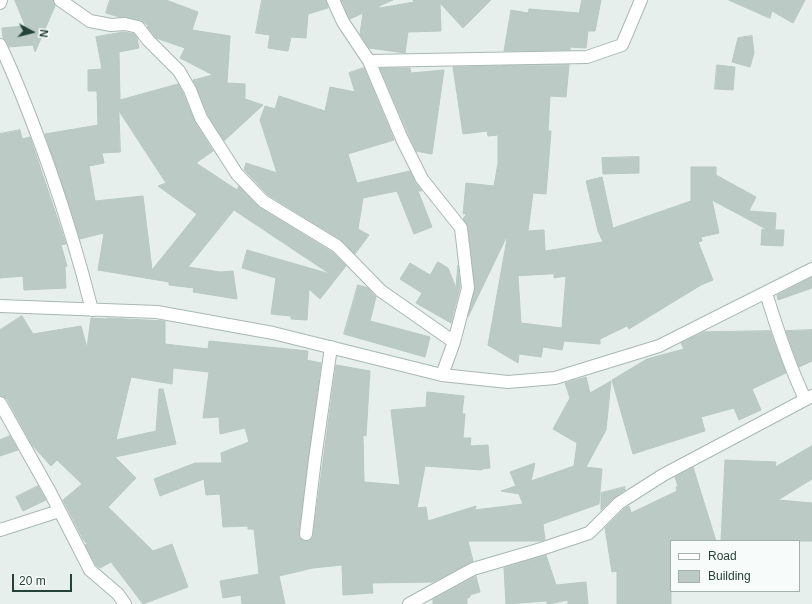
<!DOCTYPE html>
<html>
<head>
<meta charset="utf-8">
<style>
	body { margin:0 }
	#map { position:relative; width:812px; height:604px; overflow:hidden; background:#e6efeb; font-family:Arial,sans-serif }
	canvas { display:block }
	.legend { position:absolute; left:670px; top:540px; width:130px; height:52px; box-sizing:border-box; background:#f7fbf9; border:1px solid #a3b1ad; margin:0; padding:5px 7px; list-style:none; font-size:12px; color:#24423a }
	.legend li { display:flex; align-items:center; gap:8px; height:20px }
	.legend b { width:20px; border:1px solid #a3b1ad }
	.north { position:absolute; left:12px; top:12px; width:40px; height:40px; -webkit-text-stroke:3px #f7fbf9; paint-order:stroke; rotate:97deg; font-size:11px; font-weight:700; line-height:16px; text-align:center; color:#24423a }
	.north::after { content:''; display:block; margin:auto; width:14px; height:18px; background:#24423a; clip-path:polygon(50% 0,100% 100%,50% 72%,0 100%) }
	.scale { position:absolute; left:12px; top:574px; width:60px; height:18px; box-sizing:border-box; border:2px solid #24423a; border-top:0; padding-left:5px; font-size:12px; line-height:14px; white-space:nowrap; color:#24423a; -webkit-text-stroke:3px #f7fbf9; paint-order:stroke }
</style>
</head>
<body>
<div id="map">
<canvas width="812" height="604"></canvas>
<ul class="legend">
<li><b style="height:5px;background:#fff"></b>Road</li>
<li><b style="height:11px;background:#bbcac4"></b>Building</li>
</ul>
<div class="north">N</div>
<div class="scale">20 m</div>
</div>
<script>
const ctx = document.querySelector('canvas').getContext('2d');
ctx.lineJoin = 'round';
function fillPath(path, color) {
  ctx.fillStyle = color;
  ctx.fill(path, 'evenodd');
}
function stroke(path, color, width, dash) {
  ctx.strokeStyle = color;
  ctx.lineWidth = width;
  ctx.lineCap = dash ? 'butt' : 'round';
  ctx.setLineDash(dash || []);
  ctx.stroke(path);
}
const building = new Path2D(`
	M15,0H53L55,6L35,52L33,45L9,47L7,42L3,38L2,28L25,26Z
	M110,0H166L198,12L192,30L230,36L227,83L245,84V99L263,105L224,141L208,115L193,80L213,75L180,58L185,48L156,38L147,27L149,26L140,20L127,17H119L106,13Z
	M262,0H326L328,8L308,14L306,38L291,37L288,51L268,48L270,35L256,33Z
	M341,0H393L379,6L380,8L414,2L413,0H491L463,28L440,3L441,31L408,32L405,53L369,48L360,34L363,13L350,19Z
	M582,0H601L595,31H588L586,48L570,47V50L504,51L511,10L528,13L529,9L579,13Z
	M729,0H805L793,23L772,11L770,18Z
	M124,32L134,34L137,38L139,48L119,52L120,100L178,84L183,93L195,122L213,151L196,163L237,190L239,186L259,207L332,252L346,266L320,299L309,289L307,320L291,319V316L271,314L276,278L242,268L247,250L330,274L234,210L188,267L220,272L233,271L237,299L193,292L194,288L169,285V282L98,270L104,233L80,239L45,134L98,125L97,91H88V70L102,69L96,37ZM119,111L166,183L158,186L197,214L152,270L143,196L95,201L89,166L104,163L102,153L120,152Z
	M752,36L754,53L750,67L732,62L738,38Z
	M569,65L566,97L550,96L548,131H551L546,194L533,193L528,231L544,230L545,251L603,242L598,231L586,181L602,177L613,228L691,201V167H716V175L756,197L749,211L776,213L775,230H784L783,246L761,245L762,229L768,230L712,200L719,233L701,237L702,241L698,242L713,280L701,285L629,329L627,326L600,339V344L564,341L562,350L543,347L541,357L519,354L518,363L488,345L507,239L506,238L468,317L475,287L468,227L463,219L467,213L463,214L466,183L494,186L498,163V135L488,136L487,131L463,134L453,67L500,66L501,69V66ZM554,274V278L566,276L562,328L521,323L518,276Z
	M717,65L735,67L733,90L715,89Z
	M364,68L394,140L348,154L357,183L410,171L415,182L422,191H418L432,227L414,234L397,191L363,198L358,229L369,235L355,254L341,240L268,195L244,170L246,163L277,173L260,120L265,106L275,109L279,96L325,111L330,87L355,92L349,73Z
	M380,68H410L411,73L444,70L432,154L416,151Z
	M20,130L22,139L30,137L66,244L61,245L67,266L65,267L66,288L24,290L23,276L0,278V134Z
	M639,157V173L603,174L602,158Z
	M438,262L448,268L456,288L458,265L460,287L451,323L416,303L422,293L400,279L410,263L430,275Z
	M812,277V288L778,300L777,295Z
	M358,285L368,288L376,297L370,321L430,337L425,357L344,334Z
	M22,316L33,334L81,326L87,348L91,318L107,319V318L165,321V344L208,349L209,341L308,351L307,360L321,363L299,533V537L305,541H309L313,535L336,365L370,371L366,436L363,435L364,482L400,485L391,410L426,407L427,392L464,396L462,414H465L463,438H471L470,446L488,445L490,468L482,469V470L425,466L417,508L426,507L428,521L476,506L475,510L523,504L519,494L501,491L516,486L510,472L535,463L531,481L574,466L577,443L553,429L570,398L565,383L586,377L590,393L611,381L606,430L586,467L602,469L599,504L543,524L545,540L540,541H468L473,561L433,582L372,583L373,593L343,595L342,565L313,568L279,576L285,604H242L241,595L223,598L220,581L259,574L254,529H248V526L223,527L220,494L206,495L204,479L160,496L154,479L195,463H222L221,453L249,442L245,428L220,434L219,417L203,418L209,372L173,368L172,384L131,377L116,440L156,431L159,389H163L176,444L115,457L136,478L108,507L153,551L172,544L188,587L143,604L111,562L100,568L96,565L85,545L87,544L83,539L63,500L82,484L57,460L51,466L32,445L7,399L0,395V330Z
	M812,330V361L799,367L786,331Z
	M770,331L786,373L752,389L761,410L739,420L734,408L701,417L705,431L633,454L612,380L647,359L684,349L681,343L704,332Z
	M10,436L18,450L0,456V440Z
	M812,446V479L778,500L812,503V541H721L725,460L776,462L775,467Z
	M693,467L716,541H671V604H617V571L612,572L605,528L624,509L629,506L631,513L677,491L676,487L678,486L675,477Z
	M38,486L46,500L23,511L16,497Z
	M625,487V490L614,498L601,510V493Z
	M546,555L556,585L586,582L588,604H568V600L549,604H547V601L506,604L504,568Z
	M476,576L480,592L470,595V597L467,598V604H433V599Z`);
const minor = new Path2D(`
	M60,0L90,21L111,25L125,24L138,27L148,40L179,71L190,90L201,118L237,174L263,201L337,246L381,291L454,342
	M333,0L343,22L369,61
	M0,3L1,0
	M0,45C19,85 35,128 50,170C66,216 80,262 92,310
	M766,293C777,329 789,365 805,399
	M0,306L157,312L273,333L442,375L508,382L555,378L659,346L812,269
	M442,375L454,342L468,288L461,228L422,179L402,139L369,61L587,57L622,45L641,0
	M0,403L50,492L90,570L118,594L125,604
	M0,530L59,511
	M306,534L315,459L331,347
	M409,604L473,569L541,549L589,533L619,503L663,475L812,396`);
fillPath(building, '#bbcac4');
stroke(building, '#b8c9c2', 1);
stroke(minor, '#a8b8b2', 14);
stroke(minor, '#fff', 12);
</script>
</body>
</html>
